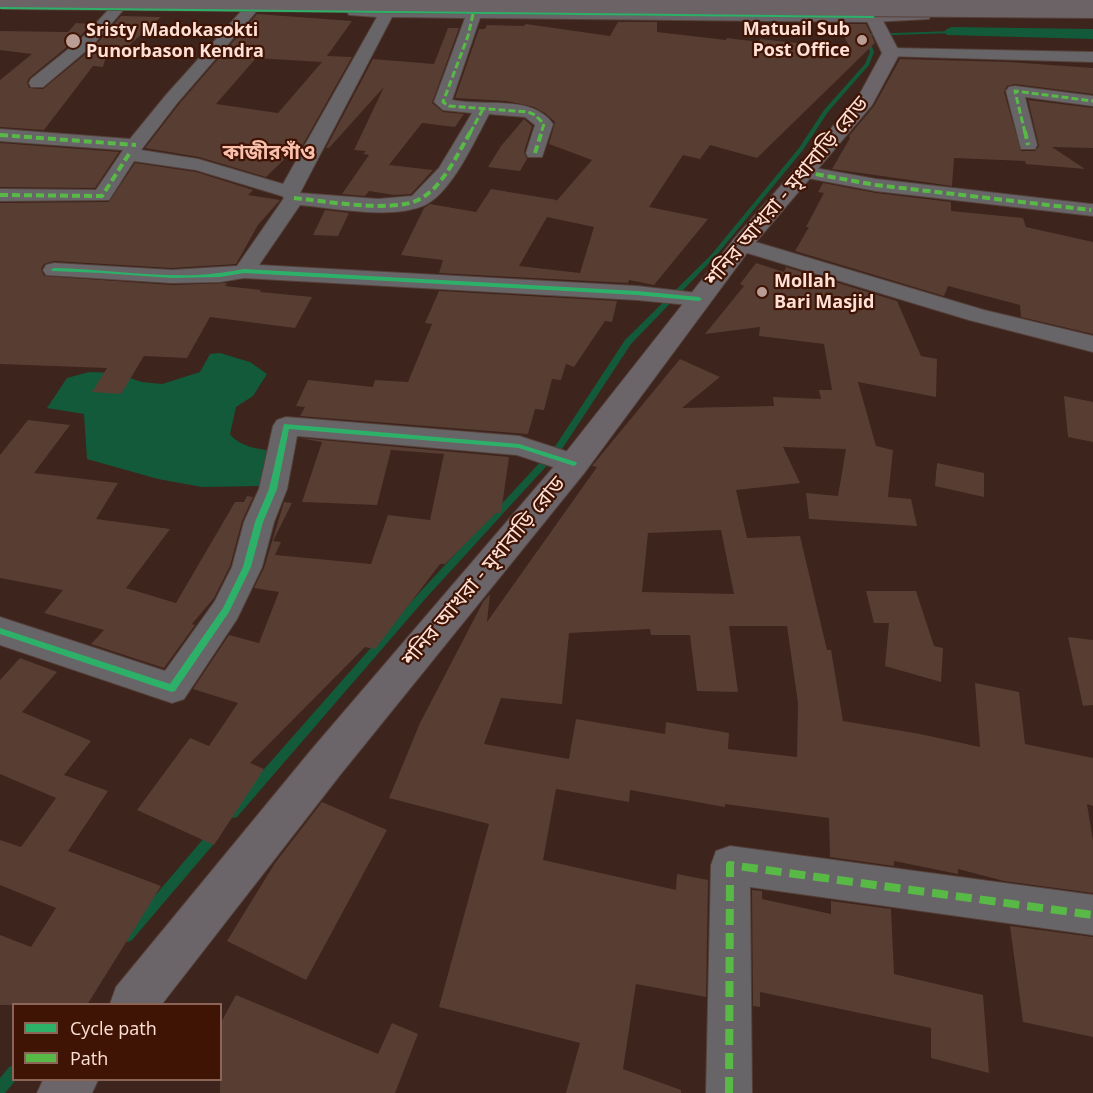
<!DOCTYPE html>
<html>
<head>
<meta charset="utf-8">
<style>
	body { margin:0 }
	#map { position:relative; width:1093px; height:1093px; overflow:hidden; background:#3d241c; font-family:"Open Sans",sans-serif }
	canvas { display:block }
	.legend { position:absolute; left:12px; top:1003px; width:210px; height:78px; box-sizing:border-box; background:#3f1404; border:2px solid #8b6658; margin:0; padding:8px 10px; list-style:none; font-size:18px; color:#fee0d6 }
	.legend li { display:flex; align-items:center; gap:12px; height:30px }
	.legend b { width:30px; border:2px solid #8b6658 }
</style>
</head>
<body>
<div id="map">
<canvas width="1093" height="1093"></canvas>
<ul class="legend">
<li><b style="height:8px;background:#2db169"></b>Cycle path</li>
<li><b style="height:8px;background:#58b947"></b>Path</li>
</ul>
</div>
<script>
const ctx = document.querySelector('canvas').getContext('2d');
ctx.lineJoin = 'round';
function fillPath(path, color) {
  ctx.fillStyle = color;
  ctx.fill(path, 'evenodd');
}
function stroke(path, color, width, dash) {
  ctx.strokeStyle = color;
  ctx.lineWidth = width;
  ctx.lineCap = dash ? 'butt' : 'round';
  ctx.setLineDash(dash || []);
  ctx.stroke(path);
}
function write(font, color, halo, rows, align = 'center') {
  ctx.font = font + ' "Open Sans","Noto Sans Bengali",sans-serif';
  ctx.lineWidth = 4.5;
  ctx.setLineDash([]);
  ctx.textBaseline = 'middle';
  ctx.strokeStyle = halo;
  ctx.fillStyle = color;
  for (const [text, x, y, turn = 0] of rows) {
    ctx.save();
    ctx.translate(x, y);
    ctx.rotate((+turn || 0) * Math.PI / 180);
    ctx.textAlign = isNaN(turn) ? turn : align;
    if (halo) ctx.strokeText(text, 0, 0);
    ctx.fillText(text, 0, 0);
    ctx.restore();
  }
}
const water = new Path2D(`
	M220,353L250,362L267,374L253,396L236,407L230,434C240,448 262,449 278,452L260,486L202,487L158,479L87,459L84,414L47,408L67,378L89,372L115,373L142,382L162,384L200,372L210,354Z`);
const stream = new Path2D(`
	M952,31L954,33L868,36L874,52L869,65L828,112L803,150L715,257L631,344L562,449L426,598L237,817L233,818L229,817L227,813L229,809L420,592L556,445L625,340L711,255L799,148L824,110L865,64L870,52L863,34Z
	M214,829L218,831L220,835L218,839L132,940L128,942L124,940L122,936L124,932L210,831Z
	M14,1065V1080H16L5,1093H0V1078L9,1067Z`);
const canal = new Path2D(`
	M952,27L1093,29V39L947,35L944,32L947,29Z`);
const building = new Path2D(`
	M257,14L352,21L327,56L352,57L302,146H298L266,177L199,157L145,148L180,103ZM256,58L322,62L278,113L216,104Z
	M121,16L161,17L125,49L107,53L103,67L93,66L44,130L0,127V80L32,54L0,50V31L68,32L76,23L92,24L79,37L29,78L27,82L29,88L43,89L94,47Z
	M618,22H657V32L726,40L727,38L759,42L760,39L851,49L837,24H866L875,43L757,158L710,145L700,159L683,155L649,207L708,219L654,285L629,280L628,283L439,273L443,260L401,255L424,208L430,204L476,212L491,189L557,200L553,205L592,160L549,144L555,122L545,113L534,107L507,101L455,98L479,29H485L487,25L524,26L526,24L610,36ZM547,217L594,227L580,273L519,266Z
	M448,28H459L432,103L443,112L464,114L455,127L422,123L389,165L433,170L411,194L394,195L369,191L365,196L342,194L369,155L363,154L366,151L354,150L384,87L329,148H326L373,59L434,64Z
	M900,59L1009,62L1093,68V94L1015,84L1007,86L1004,92L1021,151H1035L1039,146L1028,100L1093,108V148L1052,147L1085,169L1026,164L1025,161L954,158L952,186L832,169L850,138L849,136L874,106Z
	M524,119L532,126L524,152L527,159L520,171L488,167L501,146Z
	M0,143L119,152L95,188L0,187Z
	M135,163L196,172L253,190L248,195L280,200L258,225L236,264L172,268L54,261L44,264L41,269L44,276L172,285L227,283L225,286L261,290L260,292L312,297L295,328L210,317L187,358L144,356L121,394L92,392L107,368L0,364V203L109,202Z
	M823,183L876,193L951,202V211L1023,218L1026,227L1093,242V334L1021,317L1020,305L948,286L944,296L795,251L809,227H806L824,193L818,192Z
	M325,210L349,213L338,236L313,235Z
	M756,263L784,272L786,267L897,301L921,356L937,359L936,397L858,382L876,446L893,450L888,497L911,499L917,526L809,519L806,493L838,496L846,449L783,447L800,483L736,490L747,538L800,536L827,650H831L843,721L920,734L980,747L975,683L1019,692L1025,744L1093,758V806L1087,804L1093,841V893L1004,881L958,869V874L894,861V866L830,857L829,818L725,804V807L630,790L629,802L556,789L543,860L676,890L677,874L708,880L706,997L636,984L623,1069L681,1090V1093H566L580,1043L439,1007L489,824L389,798L420,723L483,602L490,594L487,622L597,467L592,466L680,359L720,377L682,408L774,406L773,397L821,399L819,390H832L824,344L759,336L760,327L705,334L744,286L740,284ZM721,530L734,594L642,592L648,533ZM729,626H787L798,703L797,757L728,749L729,733L666,722L665,734L576,719L569,759L484,744L501,698L562,704L569,633L650,629L651,635H690L697,691L738,692Z
	M439,291L617,301L612,322L605,321L574,367L566,364L561,380L552,379L544,410L535,409L528,434L300,416L305,407L296,406L308,380L373,387L375,380L408,382L432,324L425,323Z
	M1064,396L1093,402V442L1068,437Z
	M28,420L70,425L34,473L118,483L96,519L170,529L126,588L176,603L235,502H244L247,496L253,497L242,521L230,566L214,598L192,624L195,625L164,668L91,644L104,630L44,613L63,590L0,578V455Z
	M299,438L509,457L501,513H496L445,564H440L375,649L365,647L250,763L264,769L214,845L137,810L190,738L209,746L238,703L193,689L229,635L259,643L279,592L254,588L264,568L284,502L292,503L273,541L281,542L275,555L371,564L388,515L430,520L444,454L391,450L377,505L302,502L322,442Z
	M937,463L984,473V497L935,486Z
	M866,591H916L934,646L943,648L941,682L885,666L889,623H874Z
	M1068,637L1093,640V705L1083,706Z
	M20,658L57,672L22,712L91,741L64,775L108,791L68,851L161,886L87,1005H0V935L31,947L56,908L0,885V840L21,847L56,798L0,774V680Z
	M322,802L387,830L306,980L227,941L275,863Z
	M752,890L762,891V899L831,914V901L891,909L894,974L983,995L989,1073L931,1058V1028L760,992V1007L753,1006Z
	M1010,926L1093,937V1037L1023,1022Z
	M236,995L378,1054L392,1023L418,1034L395,1093H220V1024Z`);
const street = new Path2D(`
	M117,5L124,9L93,45L43,87H31L29,83L31,79L81,39L112,6Z
	M250,6L257,10L255,13L178,102L141,150L198,159L283,184L377,17L349,15L347,12L354,8L873,12L881,17L873,22L480,18L452,100C484,107 532,94 553,124L542,157H528L526,153L535,125L525,117L489,114C475,140 452,192 425,205C392,220 335,208 300,205L259,265L637,286L707,294L711,299L707,304L699,306L637,300L244,278L220,282L172,283L46,275L43,270L46,265L54,263L172,270L237,266L284,198L282,196L196,170L134,161L109,200L0,201V189L96,190L123,150L0,141V129L130,139L166,95L245,7ZM392,17L465,18L434,102L443,110L472,113L439,168L412,196L378,199L300,193Z
	M891,48L1093,52V62L885,56L883,53L885,50Z
	M1015,86L1093,96V106L1025,97L1037,145L1035,149H1021L1006,91L1009,87Z
	M804,166L876,179L1091,204H1093V216L876,191L797,176L794,172L797,168Z
	M742,238L984,310L1093,336V352L969,320L734,249L731,244L734,239Z
	M286,417L519,436L584,457L588,464L584,471L574,474L517,455L297,436L287,489L274,522L262,567L237,619L184,699L172,703L0,645V617L165,671L215,601L232,567L244,522L259,489L273,426L277,420Z
	M730,846L1093,895V935L750,887L752,1093H706L711,865L716,851Z`);
const secondary = new Path2D(`
	M873,12L881,17L900,53L872,105L750,249L585,472L340,775L162,1004H110L116,987L312,749L563,456L734,239L857,99L882,53L865,17Z
	M43,1080H98L92,1093H37Z`);
const primary = new Path2D(`
	M923,10L931,15L929,19L873,22L865,17L873,12Z`);
const primaryBridge = new Path2D(`
	M1,0L1093,9`);
const quietFar2 = new Path2D(`
	M473,14L468,36L443,102L449,106L528,112L535,115L544,124L541,133
	M470,133L483,109
	M1025,133L1015,91L1093,101`);
const quietFar1 = new Path2D(`
	M1025,131L1028,145
	M0,135L136,145
	M535,153L542,131
	M804,172L876,185L1091,210
	M0,195L102,196L129,154
	M294,198C324,201 392,213 418,200C442,189 458,153 471,131`);
const quiet = new Path2D(`
	M729,1093L730,865L1093,915`);
const cycleway = new Path2D(`
	M0,7L873,16L875,17L873,18L0,9Z
	M54,268C102,269 150,277 198,275C214,274 229,272 244,269L637,291L699,297L702,299L699,301L637,295L244,273L220,277L172,278L102,273L52,271L51,270Z
	M284,424L519,444L576,462L577,464L574,466L519,448L289,429L277,489L263,522L251,567L229,612L175,691L172,692L0,634V628L170,684L223,608L243,567L255,522L269,489Z`);
const markers = [
	[862,40,6,"#ba9e95"],
	[73,41,8,"#ba9e95"],
	[762,292,6,"#ba9e95"]
];
const farPoinames = [
	["Matuail Sub",850,30,"right"],
	["Post Office",850,51,"right"],
	["Sristy Madokasokti",86,31],
	["Punorbason Kendra",86,52],
	["Mollah",774,282],
	["Bari Masjid",774,303]
];
const farQuarternames = [
	["কাজীরগাঁও",269,153]
];
const streetNames = [
	["শনির আখরা - মৃধাবাড়ি রোড",787,192,-50],
	["শনির আখরা - মৃধাবাড়ি রোড",484,572,-50]
];
fillPath(water, '#135a3b');
fillPath(stream, '#135a3b');
fillPath(canal, '#135a3b');
fillPath(building, '#583d33');
stroke(street, '#554039', 2);
stroke(secondary, '#554039', 2);
stroke(primary, '#554039', 2);
fillPath(street, '#686569');
fillPath(secondary, '#6b656a');
fillPath(primary, '#6c6366');
stroke(primaryBridge, '#554039', 20, []);
stroke(primaryBridge, '#6c6366', 18);
stroke(quietFar2, '#58b947', 3, [7, 3]);
stroke(quietFar1, '#58b947', 4, [8, 4]);
stroke(quiet, '#58b947', 8, [16, 8]);
fillPath(cycleway, '#2db169');
for (const [x, y, r, color] of markers) {
  const dot = new Path2D();
  dot.arc(x, y, r, 0, 2 * Math.PI);
  ctx.fillStyle = color;
  ctx.fill(dot);
  stroke(dot, '#3f1404', 2);
}
write('bold 18px', '#fee0d6', '#3f1404', farPoinames, 'left');
write('bold 20px', '#fac0ac', '#3f1404', farQuarternames);
write('21px', '#fee0d6', '#3f1404', streetNames);
</script>
</body>
</html>
